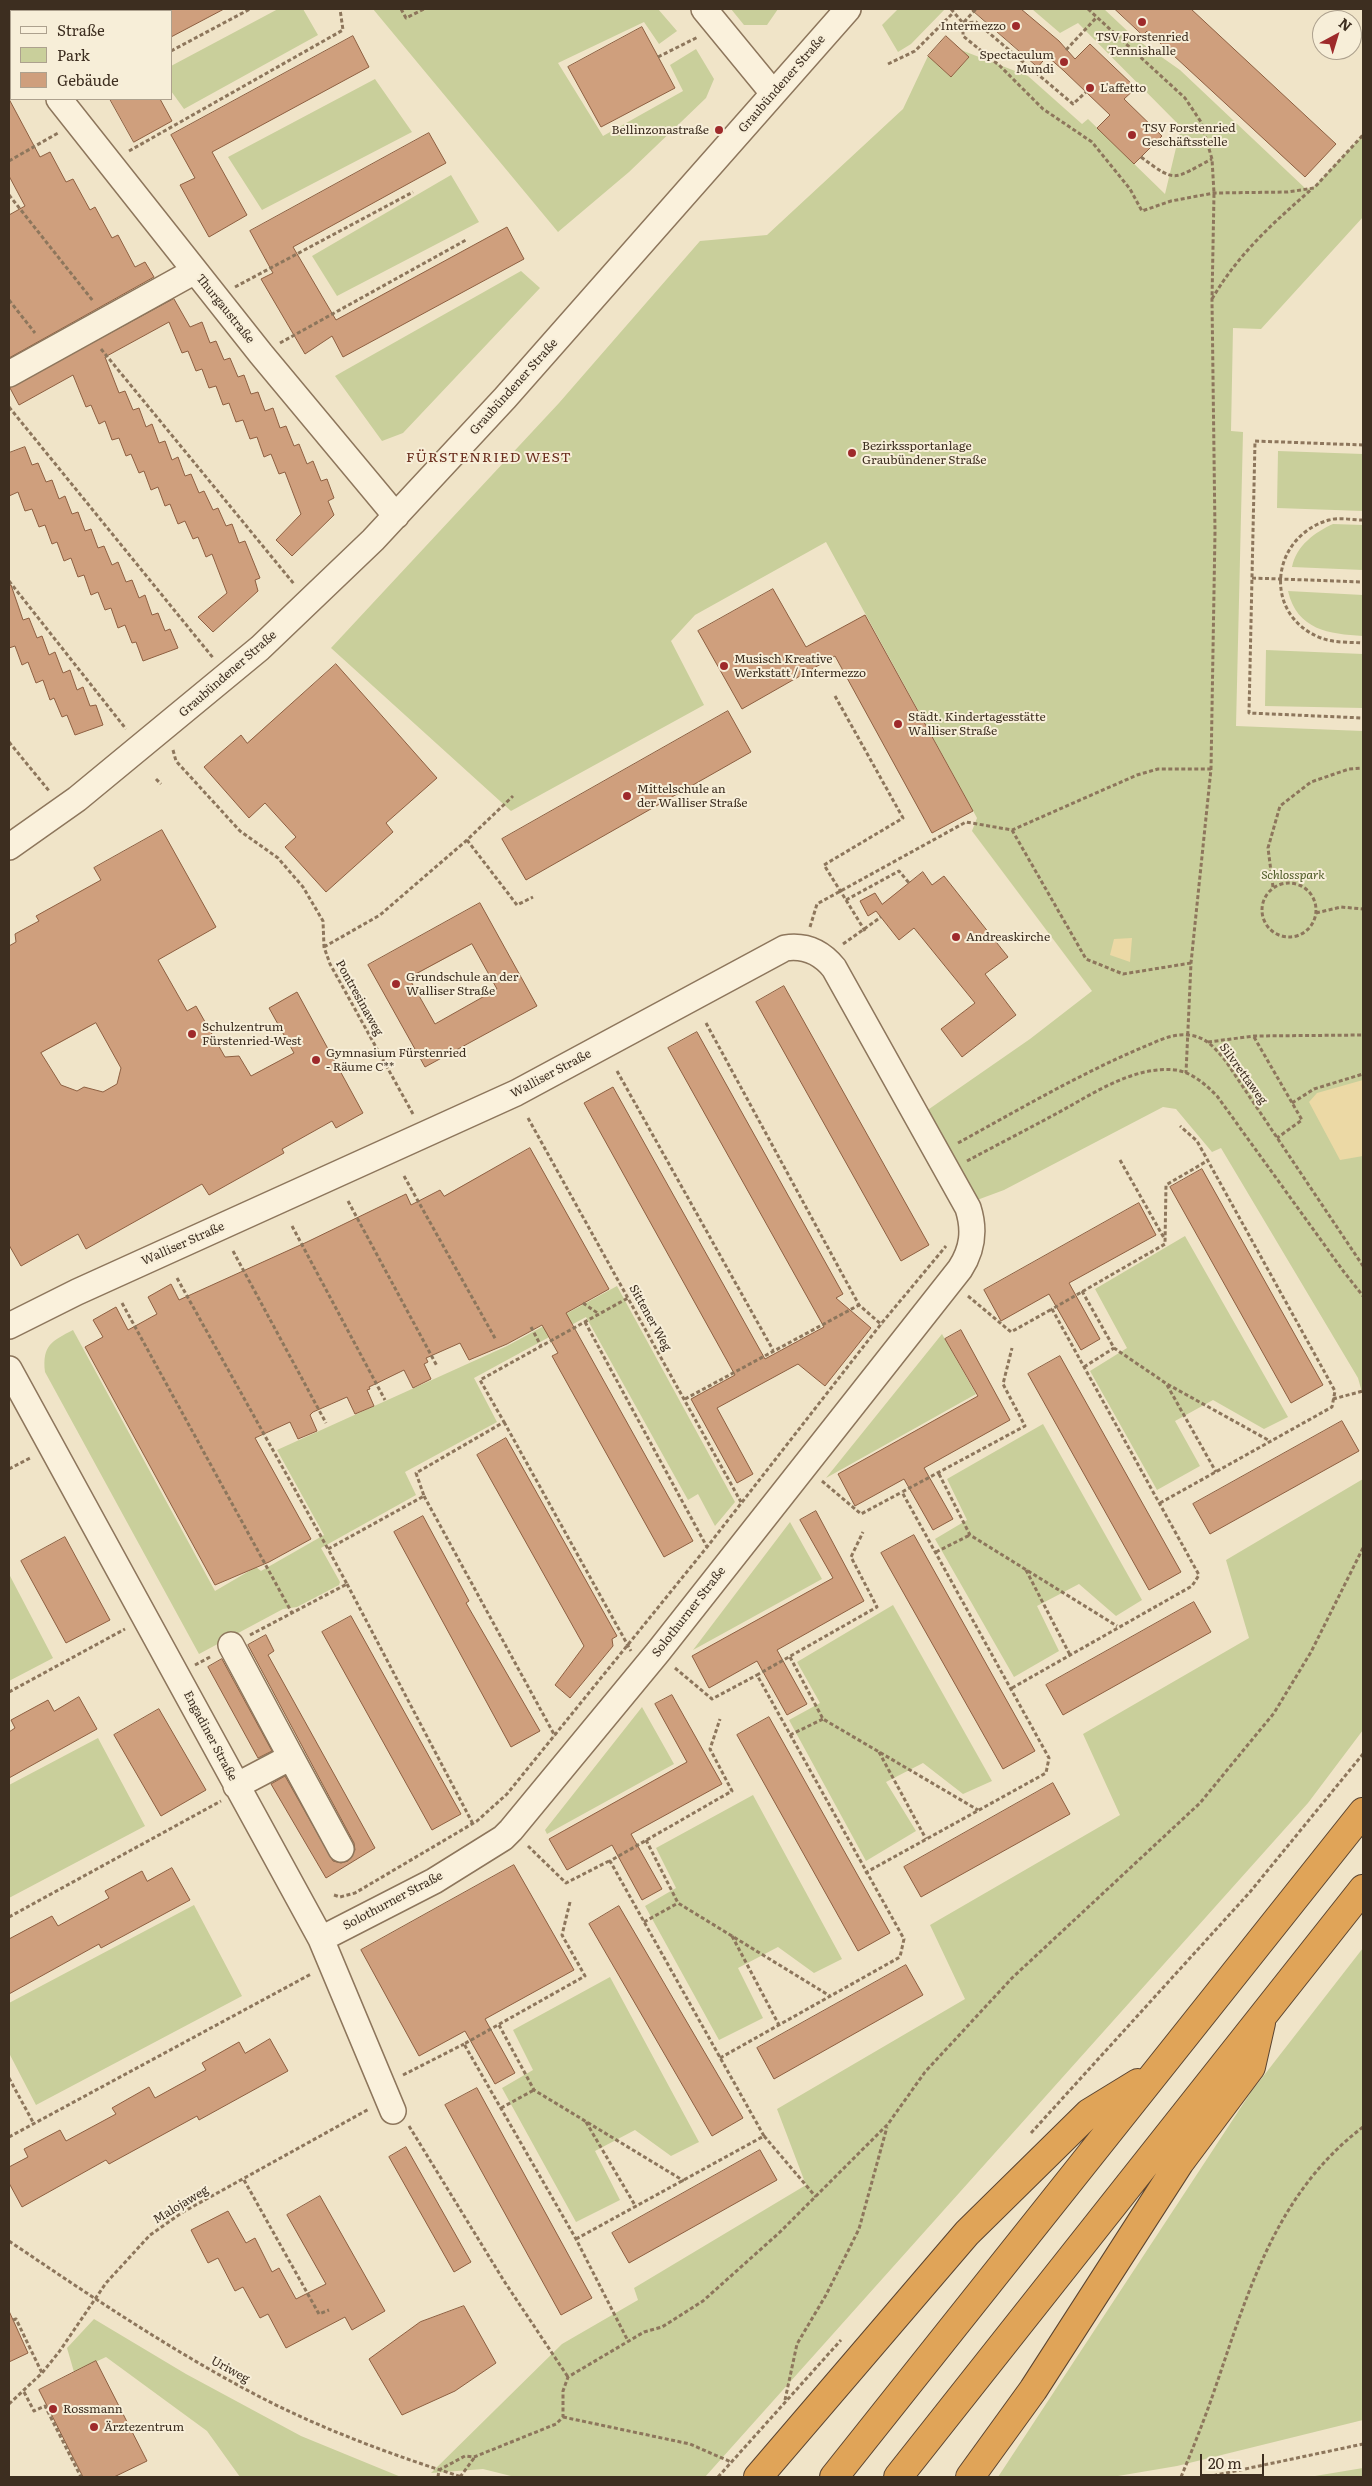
<!DOCTYPE html>
<html>
<head>
<meta charset="utf-8">
<style>
	body { margin:0 }
	#map { position:relative; width:1372px; height:2486px; overflow:hidden; background:#f0e4c8; font-family:Literata,serif }
	canvas { display:block }
	.frame { position:absolute; inset:0; border:10px solid #3d2e20; pointer-events:none }
	.legend { position:absolute; left:10px; top:10px; width:162px; height:90px; box-sizing:border-box; background:#f7eed8; border:1px solid #ada18e; margin:0; padding:6px 9px; list-style:none; font-size:15px; color:#3d2e20 }
	.legend li { display:flex; align-items:center; gap:10px; height:25px }
	.legend b { width:25px; border:1px solid #ada18e }
	.north { position:absolute; left:1312px; top:10px; width:50px; height:50px; box-sizing:border-box; background:#f7eed8; border:1px solid #ada18e; border-radius:50%; rotate:39deg; font-size:14px; font-weight:700; line-height:20px; text-align:center; color:#3d2e20 }
	.north::after { content:''; display:block; margin:auto; width:18px; height:22px; background:#9e2a2b; clip-path:polygon(50% 0,100% 100%,50% 72%,0 100%) }
	.scale { position:absolute; left:1200px; top:2454px; width:64px; height:22px; box-sizing:border-box; border:2px solid #3d2e20; border-top:0; padding-left:6px; font-size:15px; line-height:18px; white-space:nowrap; color:#3d2e20; -webkit-text-stroke:4px #f7eed8; paint-order:stroke }
</style>
</head>
<body>
<div id="map">
<canvas width="1372" height="2486"></canvas>
<div class="frame"></div>
<ul class="legend">
<li><b style="height:6px;background:#faf1dc"></b>Straße</li>
<li><b style="height:14px;background:#c9cf9b"></b>Park</li>
<li><b style="height:14px;background:#cf9f7d"></b>Gebäude</li>
</ul>
<div class="north">N</div>
<div class="scale">20 m</div>
</div>
<script>
const ctx = document.querySelector('canvas').getContext('2d');
ctx.lineJoin = 'round';
function fillPath(path, color) {
  ctx.fillStyle = color;
  ctx.fill(path, 'evenodd');
}
function stroke(path, color, width, dash) {
  ctx.strokeStyle = color;
  ctx.lineWidth = width;
  ctx.lineCap = dash ? 'butt' : 'round';
  ctx.setLineDash(dash || []);
  ctx.stroke(path);
}
function write(font, color, halo, rows, align = 'center') {
  ctx.font = font + ' Literata,serif';
  ctx.lineWidth = 4;
  ctx.setLineDash([]);
  ctx.textBaseline = 'middle';
  ctx.strokeStyle = halo;
  ctx.fillStyle = color;
  for (const [text, x, y, turn = 0] of rows) {
    ctx.save();
    ctx.translate(x, y);
    ctx.rotate((+turn || 0) * Math.PI / 180);
    ctx.textAlign = isNaN(turn) ? turn : align;
    if (halo) ctx.strokeText(text, 0, 0);
    ctx.fillText(text, 0, 0);
    ctx.restore();
  }
}
const green = new Path2D(`
	M278,9H303L318,35L184,109L171,91V66Z
	M373,9H658L677,31L659,44L644,22L558,63L603,136L683,91L670,65L696,49L714,79L706,98L629,172L558,232Z
	M731,9H778L767,25H744Z
	M898,9H945L911,44L898,52L882,25Z
	M1032,9H1104L1136,39L1180,70L1306,189L1314,187L1363,135V217L1261,329L1233,328L1231,431L1243,432L1236,726L1363,731V1396L1358,1378L1221,1148L1212,1152L1176,1109L1163,1107L1004,1190L969,1203L919,1116L1030,1039L1092,991L972,831L977,818L826,542L695,615L671,641L704,705L511,811L331,648L559,403L700,241L767,235L903,109L928,56L951,77L969,57L961,50L1028,76L1082,124L1088,119L1165,194L1181,127L1078,23L1060,33Z
	M375,79L412,132L262,210L228,157Z
	M451,175L479,222L337,296L312,256Z
	M521,271L540,288L403,433L382,441L335,376Z
	M1278,451L1363,454V511L1277,508Z
	M1333,524L1363,525V570L1292,567C1296,546 1315,532 1333,524Z
	M1288,591L1363,595V636C1329,634 1297,630 1288,591Z
	M1266,650L1363,654V708L1265,706Z
	M1185,1236L1288,1417L1264,1429L1213,1400L1175,1421L1200,1466L1157,1490L1090,1371L1127,1348L1095,1289Z
	M617,1286L735,1502L715,1526L698,1494L688,1500L586,1317L474,1378L497,1422L405,1472L416,1495L321,1548L340,1582L339,1585L297,1607L283,1609L199,1654L45,1372C42,1345 52,1341 73,1330L215,1591L256,1567L261,1571L324,1535L277,1450L507,1346Z
	M942,1334L976,1394L826,1478Z
	M1043,1424L1142,1600L1116,1616L1079,1584L1037,1606L1059,1651L1014,1677L935,1539L967,1520L947,1479Z
	M1363,1479V1730L1308,1803L705,2477H515L483,2469L431,2473L562,2344L638,2300L634,2288L806,2185L777,2109L965,1999L930,1925L1120,1815L1083,1734L1249,1638L1226,1560Z
	M790,1522L822,1579L693,1650Z
	M9,1574L53,1658L9,1681Z
	M893,1605L992,1781L963,1794L923,1763L886,1782L916,1831L866,1861L789,1720L820,1703L797,1662Z
	M642,1707L674,1764L547,1834L545,1830Z
	M98,1738L145,1826L9,1898V1785Z
	M753,1795L842,1959L814,1973L778,1947L738,1968L763,2018L719,2040L645,1906L676,1888L656,1848Z
	M194,1905L242,1996L36,2105L9,2053V2003Z
	M1363,1948V2420L1177,2466L1112,2477H998L1251,2092Z
	M610,1977L699,2142L671,2156L635,2130L595,2151L620,2200L576,2222L502,2088L533,2070L513,2030Z
	M94,2319L186,2374L301,2436L401,2477H240L207,2431L106,2357L74,2372L67,2348Z
	M1363,2468V2477H1309Z`);
const sand = new Path2D(`
	M1132,938L1130,962L1110,955L1114,939Z
	M1363,1080V1156L1340,1160L1309,1102L1317,1093Z`);
const building = new Path2D(`
	M171,9H224L171,37Z
	M971,9H1021L1059,41L1075,59L1090,44L1136,88L1124,99L1162,136L1134,164L1097,128L1110,115L1064,71L1047,56L1038,67Z
	M1115,9H1191L1336,144L1305,177L1147,31L1143,35Z
	M642,27L675,88L601,127L568,67Z
	M353,36L369,67L212,152L247,215L209,237L180,185L195,178L171,135Z
	M946,36L969,57L951,77L928,56Z
	M9,99L40,157L50,152L66,182L73,179L90,210L95,207L112,238L118,235L135,267L145,262L154,277L9,358V215L25,206L9,176Z
	M110,99H160L172,121L134,142Z
	M429,133L446,163L293,247L336,320L507,227L524,259L343,357L332,336L305,354L261,279L273,273L250,231Z
	M174,299L190,327L202,322L210,343L216,341L224,360L230,358L238,377L244,375L251,394L258,392L265,411L273,408L280,428L286,426L294,446L299,444L307,464L313,461L321,481L327,479L334,498L328,501L334,515L292,556L276,540L301,514L285,472L279,474L271,454L264,457L257,437L250,439L243,420L236,422L229,403L223,405L216,386L209,388L202,369L196,371L188,351L182,353L169,322L105,357L119,393L125,391L133,410L139,408L146,427L152,424L159,443L165,441L172,460L178,457L185,476L191,474L199,493L204,491L213,510L218,508L226,526L232,524L239,543L245,541L260,578L255,580L258,591L213,632L198,617L227,593L212,554L206,557L198,537L193,539L185,521L178,524L170,504L165,506L158,487L151,490L144,471L139,473L131,454L126,456L119,438L112,440L105,421L99,424L91,405L86,407L73,375L19,405L10,388Z
	M25,447L32,465L38,463L46,482L52,480L59,499L65,496L72,514L78,512L85,531L91,529L98,548L104,546L112,565L118,562L126,582L132,580L139,598L145,595L152,615L158,613L165,631L170,629L178,648L143,661L136,642L132,643L125,625L118,628L111,608L105,610L98,592L91,595L84,575L78,577L71,558L64,561L57,542L52,544L45,525L39,527L32,509L25,511L18,492L9,496V453Z
	M9,585H11L23,620L29,618L37,638L42,636L49,655L55,652L63,673L70,670L77,690L83,687L90,706L96,705L103,725L75,735L67,715L62,717L54,698L50,700L43,680L36,683L28,662L22,665L15,646L9,648Z
	M773,589L806,647L865,615L973,811L932,833L835,656L742,709L698,631Z
	M336,664L437,778L386,823L393,832L326,892L285,847L296,837L265,803L249,818L204,767L241,735L247,743Z
	M728,711L751,752L526,880L502,839Z
	M162,830L216,927L158,960L187,1011L196,1006L225,1057L239,1056L251,1076L294,1053L269,1008L297,992L363,1113L336,1128L332,1121L282,1149L284,1153L209,1195L202,1184L86,1249L78,1234L21,1266L9,1245V946L16,942L15,934L39,921L36,916L101,880L94,868ZM96,1023L121,1068L117,1084L103,1092L84,1087L77,1091L61,1085L41,1053Z
	M923,872L932,885L944,876L1008,957L985,974L1016,1015L962,1057L941,1029L975,1003L914,928L899,940L876,911L868,916L860,901L875,893L882,904Z
	M480,903L537,1006L425,1067L368,965ZM472,944L497,989L435,1024L409,978Z
	M784,986L929,1245L901,1261L756,1002Z
	M697,1032L843,1294L836,1298L871,1328L825,1386L798,1364L717,1408L753,1474L737,1483L691,1399L735,1375L584,1103L613,1087L765,1359L824,1327L668,1048Z
	M530,1148L609,1289L566,1313L693,1541L664,1557L552,1356L558,1353L542,1325L507,1344L469,1360L460,1343L426,1358L428,1362L424,1364L431,1379L413,1388L404,1370L369,1387L370,1389L367,1390L374,1406L355,1414L347,1397L313,1412L310,1415L317,1431L298,1439L290,1422L255,1438L311,1539L269,1562L215,1585L85,1347L103,1337L93,1320L116,1307L128,1330L157,1314L148,1297L171,1284L179,1300L307,1242L406,1194L411,1205L440,1190L444,1196Z
	M1202,1169L1323,1385L1291,1403L1170,1187Z
	M1139,1203L1156,1235L1069,1283L1100,1339L1081,1350L1049,1294L1001,1321L984,1290Z
	M961,1330L1010,1420L924,1468L953,1519L933,1530L904,1479L855,1506L838,1474L978,1396L945,1339Z
	M1060,1356L1181,1572L1149,1590L1028,1374Z
	M1342,1421L1359,1451L1210,1534L1193,1504Z
	M506,1438L617,1636L612,1639L613,1646L570,1698L555,1685L584,1646L477,1455Z
	M816,1511L864,1601L777,1650L807,1704L787,1715L757,1661L709,1688L692,1656L833,1578L800,1520Z
	M423,1516L469,1601L466,1603L540,1731L511,1747L394,1532Z
	M914,1535L1035,1751L1003,1769L881,1553Z
	M65,1537L110,1620L66,1643L21,1561Z
	M1194,1602L1211,1632L1063,1715L1046,1685Z
	M351,1616L461,1814L432,1830L322,1632Z
	M266,1635L274,1651L268,1655L375,1848L326,1878L271,1784L285,1776L333,1861L341,1863L348,1861L355,1850L354,1843L248,1645Z
	M222,1659L272,1751L258,1758L208,1667Z
	M672,1695L722,1784L631,1834L662,1889L642,1900L612,1845L567,1870L549,1839L687,1762L655,1704Z
	M79,1697L97,1729L9,1778V1732L15,1728L11,1720L48,1700L54,1711Z
	M159,1709L206,1790L161,1816L114,1735Z
	M769,1717L890,1933L858,1951L737,1735Z
	M1053,1783L1070,1814L921,1897L904,1867Z
	M514,1865L574,1970L485,2019L515,2073L495,2084L465,2031L419,2056L361,1950Z
	M172,1868L190,1900L101,1948L99,1944L9,1994V1939L52,1916L58,1926L109,1898L105,1891L142,1871L147,1881Z
	M619,1906L743,2118L712,2136L589,1924Z
	M906,1965L923,1995L774,2079L757,2048Z
	M270,2039L288,2071L199,2120L197,2116L109,2164L106,2160L22,2207L9,2183V2167L28,2157L24,2149L60,2130L66,2141L116,2114L112,2108L149,2087L155,2098L206,2070L202,2063L239,2042L245,2053Z
	M477,2088L592,2298L561,2315L445,2105Z
	M406,2147L471,2262L454,2272L389,2157Z
	M760,2150L777,2180L629,2263L612,2233Z
	M320,2196L385,2311L352,2330L345,2317L286,2348L268,2314L260,2318L243,2287L235,2291L218,2258L208,2263L191,2230L228,2211L246,2243L255,2238L272,2272L279,2268L296,2299L326,2284L287,2215Z
	M464,2306L496,2363L455,2391L402,2415L369,2359L420,2322Z
	M9,2311L28,2353L9,2362Z
	M96,2361L147,2461L114,2477H83L39,2390Z`);
const path = new Path2D(`
	M401,9L406,18L424,9
	M951,9L963,23V36L1000,66L1043,109L1092,142L1130,189L1142,211L1171,201L1214,193L1288,192L1314,188L1363,135
	M1088,9L1185,98L1201,122L1212,159L1214,193L1212,300L1215,532L1211,769L1191,963L1186,1073
	M964,22L976,9
	M963,23L976,22L1073,104L1086,92
	M1066,50L1096,18
	M171,51L250,9
	M658,57L698,37
	M888,64L915,51L953,13
	M129,151L343,30L340,9
	M1141,157C1177,184 1173,179 1212,159
	M9,161L58,133
	M9,195L93,301
	M235,287L413,192
	M1212,299C1238,254 1274,222 1313,188
	M9,300L35,333
	M280,343L466,240
	M101,349L294,584
	M9,407L214,659
	M1363,445L1255,441L1249,713L1363,718
	M1363,520C1353,520 1339,517 1329,520C1270,537 1262,615 1321,638C1334,643 1350,642 1363,643
	M1252,578L1363,582
	M9,581L126,729
	M835,696L903,818L824,865L846,900L899,871L909,883
	M9,742L50,792
	M173,750L176,761L240,831L278,858L303,887L323,921L324,947L330,964L413,1114
	M156,779L161,784
	M1012,830L1086,959L1123,974L1191,963
	M467,840L517,905L533,897
	M1262 910a27 27 0 1 1 54 0a27 27 0 1 1-54 0Z
	M1273,887L1268,848L1280,806L1311,782L1349,769L1363,768
	M846,900L865,931
	M1316,913L1341,907L1363,909
	M810,927L817,904L966,822L1012,830L1137,775L1158,769H1211
	M843,944L881,917
	M324,947L380,915L467,840L513,796
	M706,1023L859,1305L882,1325
	M1254,1037L1302,1120L1277,1138
	M1208,1042L1254,1036L1363,1035
	M617,1071L773,1350
	M1292,1103L1314,1089L1363,1074
	M528,1118L741,1502
	M958,1143C1018,1110 1078,1075 1141,1048C1156,1042 1172,1033 1188,1035C1205,1036 1215,1048 1225,1060L1363,1266
	M1120,1160L1164,1238
	M967,1161C995,1146 1024,1131 1052,1116C1088,1097 1132,1065 1176,1070C1193,1073 1205,1084 1217,1096L1344,1272L1363,1296
	M404,1176L496,1340
	M348,1201L437,1366
	M292,1226L385,1400
	M233,1251L326,1423
	M177,1278L328,1549
	M1082,1291L1114,1348L1167,1384L1270,1441
	M968,1296L1011,1332L1052,1309
	M122,1303L292,1613
	M583,1303L599,1314
	M585,1322L707,1547
	M531,1327L541,1346
	M1084,1367L1114,1348
	M1167,1385L1216,1472
	M685,1399L859,1305
	M1333,1399L1363,1391
	M504,1422L631,1651
	M9,1469L32,1457
	M939,1474L970,1535L1117,1626
	M822,1481L861,1514L902,1492
	M424,1496L555,1736
	M1160,1503L1332,1407L1335,1391L1197,1141L1180,1126
	M936,1552L970,1535
	M1026,1570L1070,1655
	M347,1584L473,1824
	M250,1635L347,1584L328,1549L424,1496L416,1473L504,1422L480,1380L628,1298
	M790,1657L823,1719L978,1810
	M195,1665L212,1656
	M675,1668L712,1699L757,1675
	M1012,1688L1192,1586L1199,1575L1052,1309L1165,1244L1166,1185L1207,1161
	M9,1692L125,1629
	M790,1735L823,1719
	M879,1752L926,1839
	M646,1840L678,1903L830,1996
	M528,1846L566,1883L609,1861
	M865,1873L1046,1773L1049,1758L902,1492L1025,1426L1003,1384L1012,1348
	M334,1895L340,1897L355,1893L477,1821L507,1794L707,1547L881,1324L946,1246
	M570,1902L562,1935L585,1976L464,2044L576,2239L628,2341
	M9,1917L221,1801
	M644,1922L678,1903
	M732,1936L779,2025
	M499,2025L534,2090L684,2181
	M720,2058L900,1957L904,1939L757,1675L877,1607L851,1557L863,1532
	M403,2075L464,2044
	M9,2078L34,2124
	M501,2108L534,2090
	M586,2122L636,2207
	M409,2126L504,2281L568,2377
	M1031,2133L1250,1892L1363,1754
	M764,2136L816,2197
	M9,2137L311,1974
	M244,2180L319,2314L329,2310
	M576,2239L764,2136L610,1861L732,1791L710,1749L720,1719
	M9,2241C92,2297 175,2353 264,2399C327,2431 395,2456 462,2477
	M13,2320L16,2319L42,2373
	M24,2392L34,2411L45,2406L81,2477
	M785,2400L797,2344L826,2295L859,2229L887,2127
	M9,2404L42,2373L59,2352L106,2283L150,2235L183,2212L369,2109
	M563,2417L690,2444L731,2462
	M438,2477L439,2470L465,2456L474,2457L556,2424L563,2417V2391L568,2377L644,2332L662,2327L703,2301L780,2232L888,2124L925,2072L1012,1978L1200,1803L1274,1713L1311,1652L1363,1548
	M460,2477L474,2458
	M718,2477L841,2340
	M1181,2477C1191,2453 1201,2428 1210,2403C1246,2300 1272,2196 1363,2127
	M1207,2477L1363,2444`);
const minor = new Path2D(`
	M704,9L773,93
	M9,36L11,40
	M59,99L261,354L396,516
	M9,374L195,271
	M9,847L77,799L260,648L373,540L505,398L848,9
	M9,1326L77,1292L516,1093L785,948C805,945 821,952 834,968L968,1208C975,1230 973,1249 960,1269L658,1652L511,1830L503,1838L434,1881L321,1939
	M9,1369L321,1939L393,2111
	M231,1645L291,1757
	M236,1786L291,1757L341,1849`);
const highway = new Path2D(`
	M758,2477L967,2233L1089,2113L1138,2083
	M834,2477L1363,1812
	M898,2477L1363,1889
	M970,2477L1033,2390L1180,2162L1251,2067L1261,2023`);
const markers = [
	[1142,22,5,"#9e2a2b"],
	[1016,26,5,"#9e2a2b"],
	[1064,62,5,"#9e2a2b"],
	[1090,88,5,"#9e2a2b"],
	[719,130,5,"#9e2a2b"],
	[1132,135,5,"#9e2a2b"],
	[852,453,5,"#9e2a2b"],
	[724,666,5,"#9e2a2b"],
	[898,724,5,"#9e2a2b"],
	[627,796,5,"#9e2a2b"],
	[956,937,5,"#9e2a2b"],
	[396,984,5,"#9e2a2b"],
	[192,1034,5,"#9e2a2b"],
	[316,1060,5,"#9e2a2b"],
	[53,2409,5,"#9e2a2b"],
	[94,2427,5,"#9e2a2b"]
];
const poiNames = [
	["Intermezzo",1006,26,"right"],
	["TSV Forstenried",1142,37,"center"],
	["Tennishalle",1142,51,"center"],
	["Spectaculum",1054,55,"right"],
	["Mundi",1054,69,"right"],
	["L'affetto",1100,88],
	["TSV Forstenried",1142,128],
	["Geschäftsstelle",1142,142],
	["Bellinzonastraße",709,130,"right"],
	["Bezirkssportanlage",862,446],
	["Graubündener Straße",862,460],
	["Musisch Kreative",734,659],
	["Werkstatt / Intermezzo",734,673],
	["Städt. Kindertagesstätte",908,717],
	["Walliser Straße",908,731],
	["Mittelschule an",637,789],
	["der Walliser Straße",637,803],
	["Andreaskirche",966,937],
	["Grundschule an der",406,977],
	["Walliser Straße",406,991],
	["Schulzentrum",202,1027],
	["Fürstenried-West",202,1041],
	["Gymnasium Fürstenried",326,1053],
	["- Räume C**",326,1067],
	["Rossmann",63,2409],
	["Ärztezentrum",104,2427]
];
const streetNames = [
	["Graubündener Straße",782,84,-49],
	["Thurgaustraße",225,309,51],
	["Graubündener Straße",514,387,-48],
	["Graubündener Straße",228,674,-41],
	["Pontresinaweg",359,998,61],
	["Walliser Straße",551,1074,-28],
	["Silvrettaweg",1243,1074,54],
	["Walliser Straße",183,1244,-24],
	["Sittener Weg",650,1318,61],
	["Solothurner Straße",689,1612,-52],
	["Engadiner Straße",210,1736,62],
	["Solothurner Straße",393,1901,-28],
	["Malojaweg",181,2205,-31],
	["Uriweg",230,2370,29]
];
const parkNames = [
	["Schlosspark",1293,875]
];
const neighbourhoodNames = [
	["FÜRSTENRIED WEST",489,458]
];
fillPath(green, '#c9cf9b');
fillPath(sand, '#ecd9a5');
fillPath(building, '#cf9f7d');
stroke(building, '#8d5f41', 1);
stroke(minor, '#8d765c', 28);
stroke(highway, '#5b4430', 30);
stroke(path, '#8d765c', 3, [4, 2.5]);
stroke(minor, '#faf1dc', 25);
stroke(highway, '#e0a458', 28);
for (const [x, y, r, color] of markers) {
  const dot = new Path2D();
  dot.arc(x, y, r, 0, 2 * Math.PI);
  ctx.fillStyle = color;
  ctx.fill(dot);
  stroke(dot, '#f7eed8', 2);
}
write('12px', '#3d2e20', '#f7eed8', poiNames, 'left');
write('12px', '#3d2e20', '#f7eed8', streetNames);
write('italic 12px', '#4d5a26', '#f7eed8', parkNames);
ctx.letterSpacing = '1px';
write('14px', '#6b2e1e', '#f7eed8', neighbourhoodNames);
ctx.letterSpacing = '0px';
</script>
</body>
</html>
